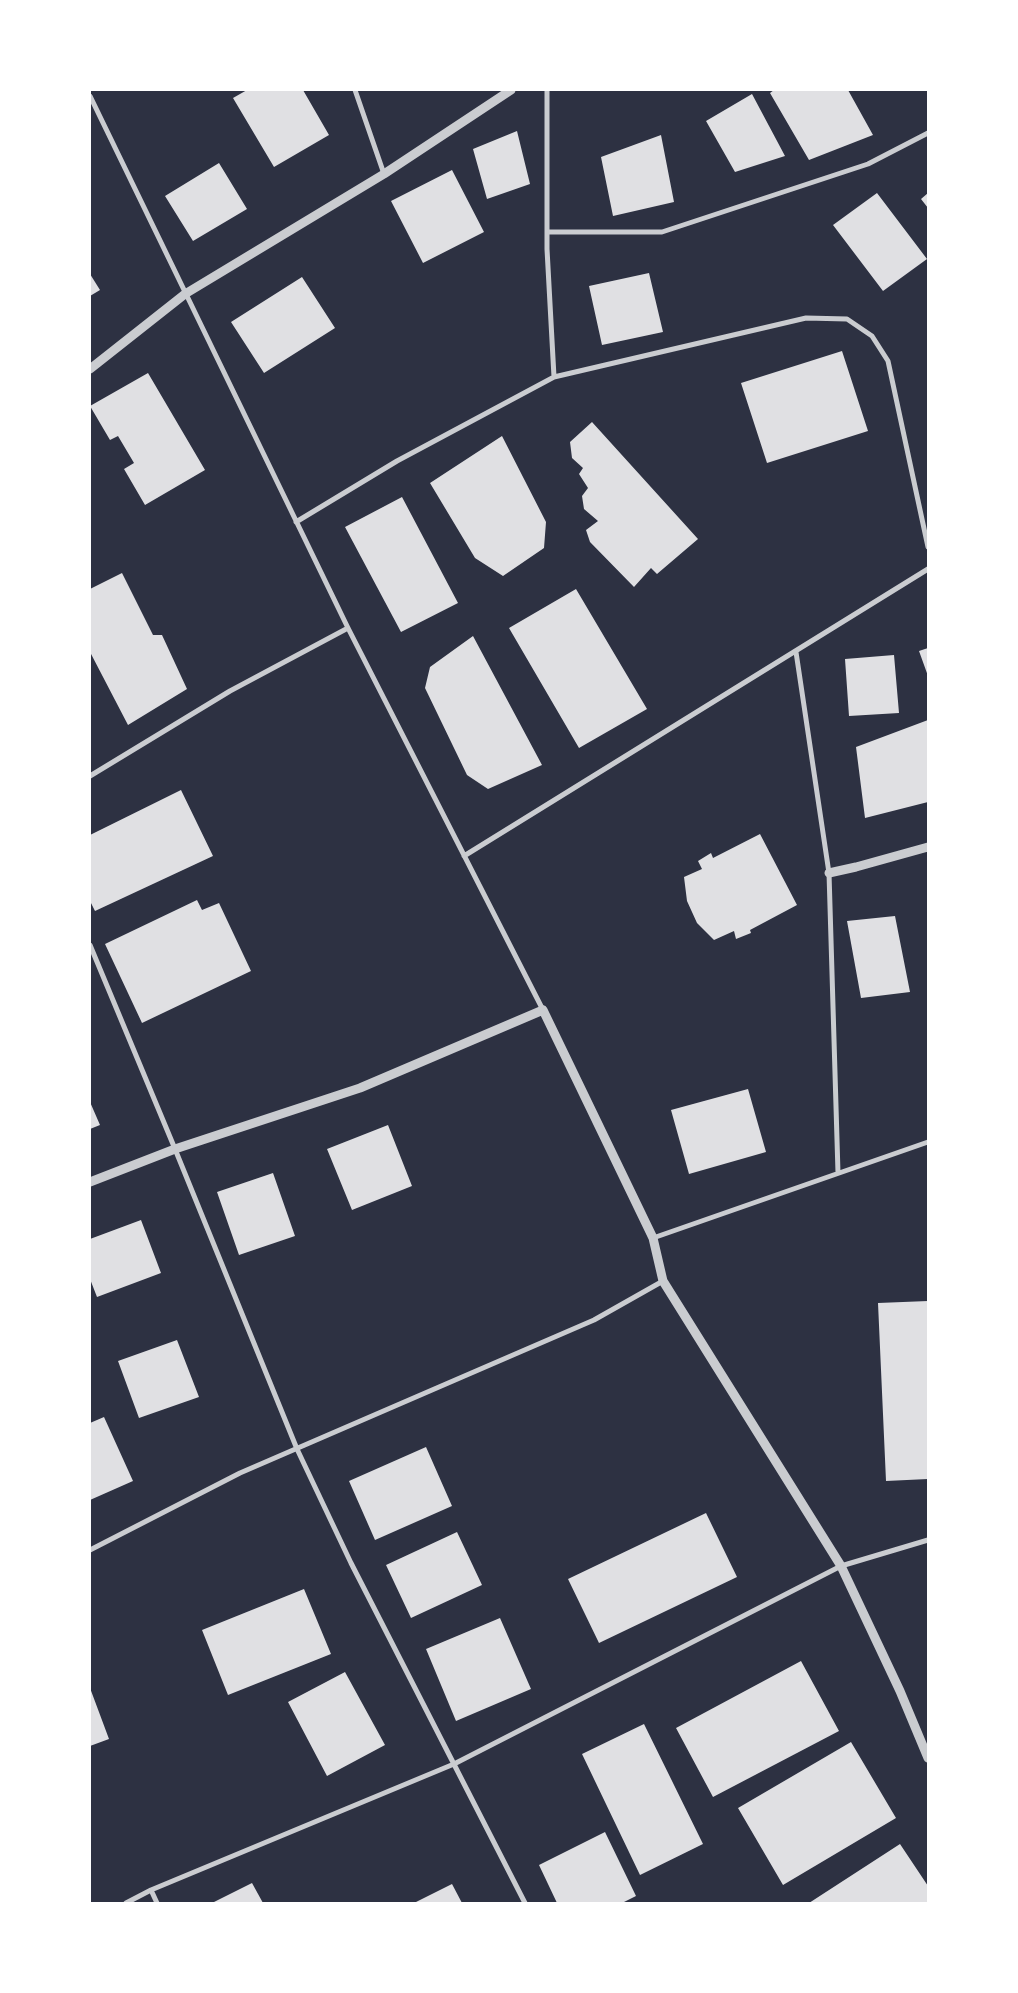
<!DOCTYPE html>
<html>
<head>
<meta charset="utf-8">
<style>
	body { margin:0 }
	#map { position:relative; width:1018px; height:1993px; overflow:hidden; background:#2d3142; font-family:Georgia,serif }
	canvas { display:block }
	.frame { position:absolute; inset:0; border:91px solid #fff; pointer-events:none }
</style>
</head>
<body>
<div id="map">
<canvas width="1018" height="1993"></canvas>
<div class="frame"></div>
</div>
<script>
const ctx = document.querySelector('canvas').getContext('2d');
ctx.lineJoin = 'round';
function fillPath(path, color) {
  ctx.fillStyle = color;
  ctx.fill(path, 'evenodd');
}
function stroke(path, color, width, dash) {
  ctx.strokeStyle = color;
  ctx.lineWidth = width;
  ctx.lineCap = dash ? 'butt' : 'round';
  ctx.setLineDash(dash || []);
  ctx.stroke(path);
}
const building = new Path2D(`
	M247,90H303L329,135L274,167L233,98Z
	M774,90H848L873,135L809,160L770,93Z
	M752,94L785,156L735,172L706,121Z
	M517,131L530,184L487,199L473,149Z
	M661,135L674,202L613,216L601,157Z
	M219,163L247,209L193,241L165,196Z
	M452,170L484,232L423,263L391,201Z
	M877,193L927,259L883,291L833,225Z
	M928,193V208L921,199Z
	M649,273L663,332L602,345L589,286Z
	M90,274L100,290L90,296Z
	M302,277L335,328L264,373L231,322Z
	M842,351L868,431L767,463L741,383Z
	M148,373L205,470L145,505L124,469L134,463L118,436L110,440L90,406Z
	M592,422L698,539L657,574L651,568L634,587L590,542L586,530L598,521L584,509L582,496L588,488L579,474L583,468L572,458L570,442Z
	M502,436L546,522L544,548L503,576L475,558L430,483Z
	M402,497L458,603L401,632L345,527Z
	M122,573L153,635H162L187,689L128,725L90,652V589Z
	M576,589L647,709L579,748L509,628Z
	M473,636L542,765L488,789L467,775L425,688L430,667Z
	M928,648V676L919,651Z
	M894,655L899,713L849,716L845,659Z
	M928,720V802L865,818L856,747Z
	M181,790L213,856L95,911L90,901V835Z
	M760,834L797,905L750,930L751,933L736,939L734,931L714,940L697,923L687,901L684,877L702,869L698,861L711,853L713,858Z
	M197,900L202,910L219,903L251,971L142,1023L105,944Z
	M895,916L910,992L861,998L847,921Z
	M748,1089L766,1152L689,1174L671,1110Z
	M90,1102L100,1125L90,1129Z
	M388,1125L412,1186L352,1210L327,1149Z
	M273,1173L295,1236L239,1255L217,1192Z
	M141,1220L161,1273L97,1297L90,1279V1239Z
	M928,1301V1479L886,1481L878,1303Z
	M177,1340L199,1397L139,1418L118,1361Z
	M104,1417L133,1481L90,1500V1423Z
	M426,1447L452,1506L375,1540L349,1481Z
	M706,1513L737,1577L599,1643L568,1579Z
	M457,1532L482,1585L411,1618L386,1565Z
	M304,1589L331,1654L228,1695L202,1630Z
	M500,1618L531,1689L456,1721L426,1649Z
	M801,1661L839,1731L713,1797L676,1728Z
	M345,1672L385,1745L327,1776L288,1702Z
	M90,1688L109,1739L90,1746Z
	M644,1724L703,1844L640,1875L582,1754Z
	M851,1742L896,1818L783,1885L738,1808Z
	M605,1832L636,1896L622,1903H557L539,1865Z
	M900,1844L928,1886V1903H809Z
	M252,1883L263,1903H212Z
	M452,1884L462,1903H414Z`);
const minor = new Path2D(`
	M355,90L384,174
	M547,90V249L554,377
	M90,96L348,628L543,1010
	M547,232H662L868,164L928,133
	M296,522L397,461L554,377L806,318L847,319L872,336L888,361L928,547
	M796,652L829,873L838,1173
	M90,776L230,691L348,628
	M464,856L928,569
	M90,945L175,1149L297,1449L351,1563L525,1903
	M653,1238L928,1142
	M90,1550L240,1473L594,1320L663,1281
	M151,1890L157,1903
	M126,1903L151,1890L454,1764L841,1566L928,1540`);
const tertiary = new Path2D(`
	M90,369L185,294L384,174L511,90
	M829,873L856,867L928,847
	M90,1182L175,1149L360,1088L543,1010L653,1238L663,1281L841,1566L900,1691L928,1758`);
fillPath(building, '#e0e0e3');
stroke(minor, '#caccd0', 5);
stroke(tertiary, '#caccd0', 9);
</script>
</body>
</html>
